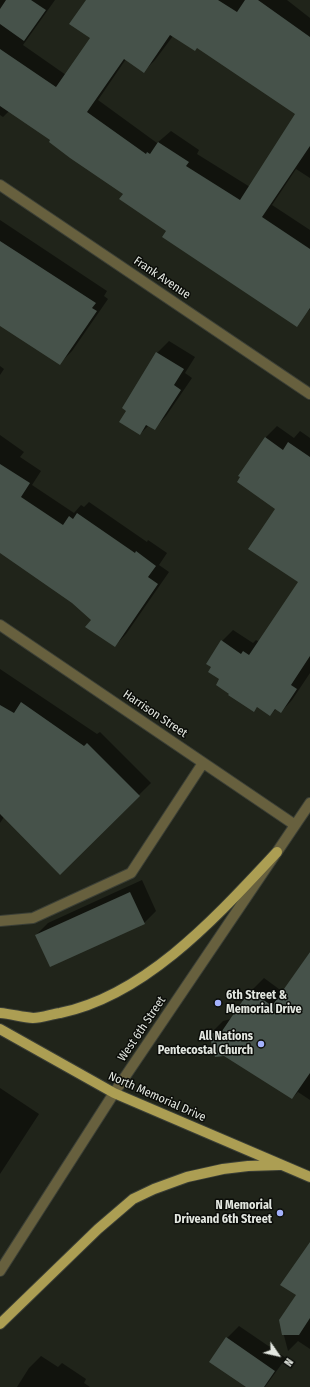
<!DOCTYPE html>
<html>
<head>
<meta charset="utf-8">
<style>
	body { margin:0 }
	#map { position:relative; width:310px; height:1387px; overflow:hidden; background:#20241a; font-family:"Fira Sans Condensed",sans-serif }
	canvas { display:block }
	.north { position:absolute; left:258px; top:1335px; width:40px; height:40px; -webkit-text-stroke:3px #0b0d09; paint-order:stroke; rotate:124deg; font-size:11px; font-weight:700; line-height:16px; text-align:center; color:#e3e7e0 }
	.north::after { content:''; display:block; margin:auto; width:14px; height:18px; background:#e3e7e0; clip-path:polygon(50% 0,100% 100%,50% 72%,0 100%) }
</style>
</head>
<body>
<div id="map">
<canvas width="310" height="1387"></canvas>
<div class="north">N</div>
</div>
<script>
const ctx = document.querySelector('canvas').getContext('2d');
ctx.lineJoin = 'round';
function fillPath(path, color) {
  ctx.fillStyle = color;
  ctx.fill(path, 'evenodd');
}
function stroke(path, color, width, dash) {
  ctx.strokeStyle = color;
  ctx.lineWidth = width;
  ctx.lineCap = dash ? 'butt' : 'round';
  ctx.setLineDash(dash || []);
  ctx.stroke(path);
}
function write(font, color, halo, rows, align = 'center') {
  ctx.font = font + ' "Fira Sans Condensed",sans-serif';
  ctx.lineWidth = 3;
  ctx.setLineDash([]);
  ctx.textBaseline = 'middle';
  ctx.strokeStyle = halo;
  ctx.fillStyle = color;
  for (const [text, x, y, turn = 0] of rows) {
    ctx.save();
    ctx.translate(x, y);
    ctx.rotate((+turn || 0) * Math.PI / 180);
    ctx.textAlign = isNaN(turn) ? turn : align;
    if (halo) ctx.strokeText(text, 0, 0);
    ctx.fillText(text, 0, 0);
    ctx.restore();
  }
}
const shadow = new Path2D(`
	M0,0H55L23,45L66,75L92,38L87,0H287L310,18V178L296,169L272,205L310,230V309L295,325L167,230L124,194L51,140L9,111L3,117L0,115ZM173,36L197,47L297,114L250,187L197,154L199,150L171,131L157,143L98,100L126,59L144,71L155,60Z
	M0,220L107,291L104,296L108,299L72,351L60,363L0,324Z
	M169,341L195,357L185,373L192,378L166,416L155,428L149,425L140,434L157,353Z
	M0,366L4,369L0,375Z
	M277,426L294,438L300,431L310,438V673L292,700L281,712L276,709L270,715L258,706L253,711L221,679L222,641L233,630L253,643L256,640L259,642L299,582L276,508L265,438Z
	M0,435L24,452L20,457L41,471L32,485L74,513L81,505L84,507L89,502L147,542L148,540L167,553L159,565L169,572L126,634L115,646L92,620L73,602L0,552Z
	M0,669L97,734L100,732L151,783L60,873L4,817L0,823Z
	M142,880L156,911L144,923L36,935L48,923Z
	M310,952V1100L298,1092L292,1098L210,1034L223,1021L231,1019L251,991L264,978L283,992Z
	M0,1088L39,1114L0,1174Z
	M310,1243V1349L298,1341L288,1351L280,1320L297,1295Z
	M239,1326L286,1358L265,1387H247L210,1362L227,1338Z
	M41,1356L58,1367L62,1363L86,1379L84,1383L90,1387H17L29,1368Z`);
const building = new Path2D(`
	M6,0H31L46,10L24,41L0,24V9Z
	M86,0H218L237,12L245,0H258L310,37V146L262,217L310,249V308L297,327L162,237L166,231L119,199L123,194L70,158L49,142L50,140L0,106V49L56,87L90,38L69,24ZM170,35L195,51L197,48L295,114L240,200L186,166L189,162L158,142L150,154L147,152L146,154L87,112L124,59L144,73Z
	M0,241L96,303L92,308L97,311L60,365L0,326Z
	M156,352L184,369L174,385L181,390L155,430L146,425L140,435L119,422L126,411L122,408Z
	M265,437L283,450L288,442L310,457V656L291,685L297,689L281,713L275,709L270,716L257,707L254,712L228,695L229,694L216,685L219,679L208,672L211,667L206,664L221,640L241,654L243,651L249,655L298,582L248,549L275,509L237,482L240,477L238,476Z
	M0,464L30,483L21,497L63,525L69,516L73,519L77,513L135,553L136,551L156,566L148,577L158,584L115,647L85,627L91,620L72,603L0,553Z
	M21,702L84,746L87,743L140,796L60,875L0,814V705L14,713Z
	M130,892L145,924L50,967L35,935Z
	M310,952V1073L292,1099L224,1056L215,1057L209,1034L222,1031L250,990L272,1006Z
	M310,1242V1318L299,1335H282L279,1320L296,1295L280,1285Z
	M226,1337L275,1371L264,1387H246L209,1362Z`);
const minor = new Path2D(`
	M0,185L310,394
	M0,625L295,825
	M0,921L33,918L131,873L203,763
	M0,1271L114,1093L310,803`);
const major = new Path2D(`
	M0,1013C11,1014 22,1017 33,1018C42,1018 52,1014 60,1013C147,995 218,915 277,852
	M0,1029L114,1093L310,1177
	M0,1324L98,1229L133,1199L154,1189L187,1177L223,1169L248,1166L279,1165`);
const markers = [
	[218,1003,4,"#a4b2fc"],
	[261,1044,4,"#a4b2fc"],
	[280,1213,4,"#a4b2fc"]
];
const streetNames = [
	["Frank Avenue",162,278,34],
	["Harrison Street",155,714,34],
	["West 6th Street",142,1029,-56],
	["North Memorial Drive",157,1097,24]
];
const poiNames = [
	["6th Street &",226,996,"left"],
	["Memorial Drive",226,1010,"left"],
	["All Nations",253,1037],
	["Pentecostal Church",253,1051],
	["N Memorial",272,1206],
	["Driveand 6th Street",272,1220]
];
fillPath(shadow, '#0007');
fillPath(building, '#46524a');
stroke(minor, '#3b3f36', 12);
stroke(major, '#3b3f36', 12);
stroke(minor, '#67603e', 10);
stroke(major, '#ac9e53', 10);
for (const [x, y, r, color] of markers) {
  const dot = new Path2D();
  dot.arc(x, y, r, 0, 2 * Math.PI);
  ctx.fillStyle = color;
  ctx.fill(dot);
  stroke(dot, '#0b0d09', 1.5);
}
write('12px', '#e3e7e0', '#0b0d09', streetNames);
write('bold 12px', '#e3e7e0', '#0b0d09', poiNames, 'right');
</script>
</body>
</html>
